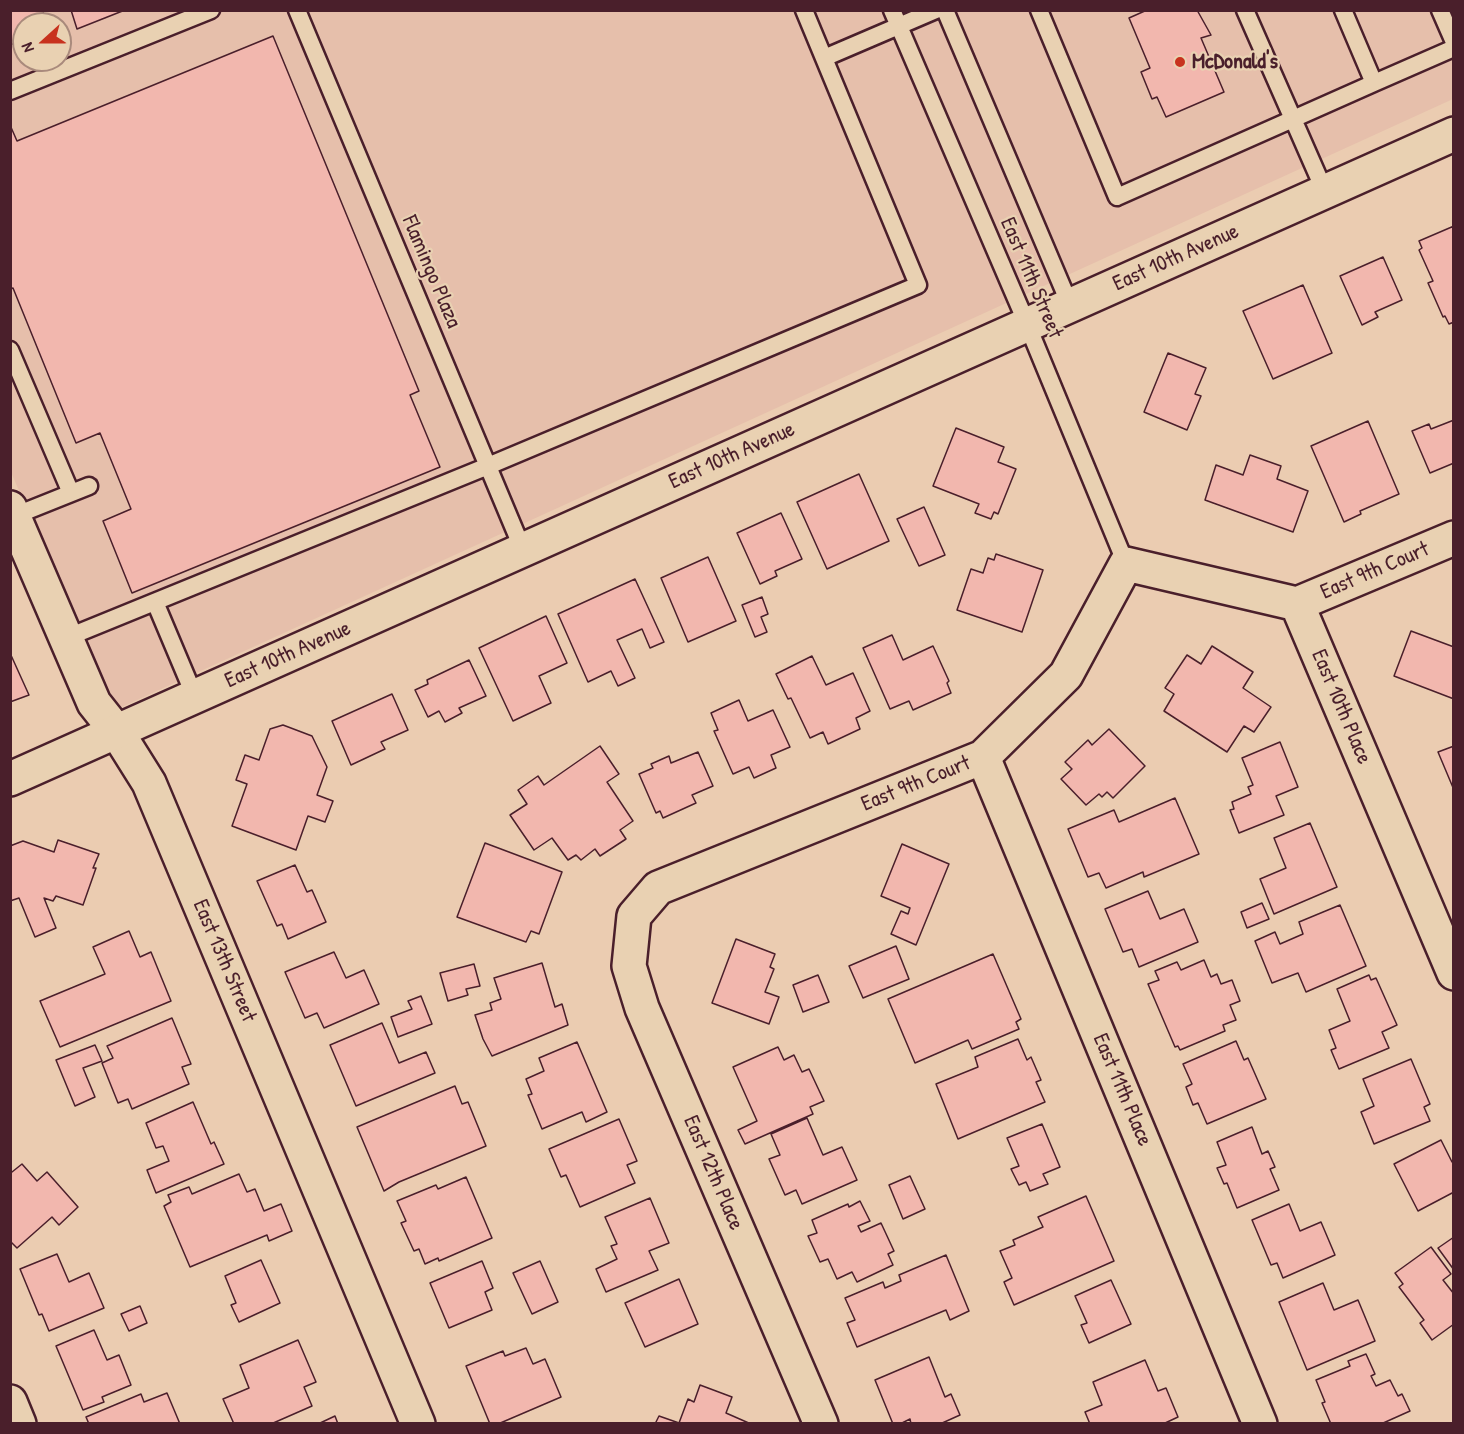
<!DOCTYPE html>
<html>
<head>
<meta charset="utf-8">
<style>
	body { margin:0 }
	#map { position:relative; width:1464px; height:1434px; overflow:hidden; background:#ebccb1; font-family:"Patrick Hand",sans-serif }
	canvas { display:block }
	.frame { position:absolute; inset:0; border:12px solid #4a1f2b; pointer-events:none }
	.north { position:absolute; left:12px; top:12px; width:60px; height:60px; box-sizing:border-box; background:#e9d1b2; border:2px solid #a98a7c; border-radius:50%; rotate:249deg; font-size:16px; font-weight:700; line-height:24px; text-align:center; color:#4a1f2b }
	.north::after { content:''; display:block; margin:auto; width:21px; height:27px; background:#c8321e; clip-path:polygon(50% 0,100% 100%,50% 72%,0 100%) }
</style>
</head>
<body>
<div id="map">
<canvas width="1464" height="1434"></canvas>
<div class="frame"></div>
<div class="north">N</div>
</div>
<script>
const ctx = document.querySelector('canvas').getContext('2d');
ctx.lineJoin = 'round';
function fillPath(path, color) {
  ctx.fillStyle = color;
  ctx.fill(path, 'evenodd');
}
function stroke(path, color, width, dash) {
  ctx.strokeStyle = color;
  ctx.lineWidth = width;
  ctx.lineCap = dash ? 'butt' : 'round';
  ctx.setLineDash(dash || []);
  ctx.stroke(path);
}
function write(font, color, halo, rows, align = 'center') {
  ctx.font = font + ' "Patrick Hand",sans-serif';
  ctx.lineWidth = 4.5;
  ctx.setLineDash([]);
  ctx.textBaseline = 'middle';
  ctx.strokeStyle = halo;
  ctx.fillStyle = color;
  for (const [text, x, y, turn = 0] of rows) {
    ctx.save();
    ctx.translate(x, y);
    ctx.rotate((+turn || 0) * Math.PI / 180);
    ctx.textAlign = isNaN(turn) ? turn : align;
    if (halo) ctx.strokeText(text, 0, 0);
    ctx.fillText(text, 0, 0);
    ctx.restore();
  }
}
const built = new Path2D(`
	M10,11H1453V99L113,711L11,472ZM24,24H60V60H24Z`);
const building = new Path2D(`
	M10,10H42L48,24H24V39L10,45Z
	M71,10H125L77,29Z
	M1147,10H1197L1211,35L1201,38L1224,92L1166,117L1157,97L1152,99L1141,72L1150,68L1129,18Z
	M273,36L419,391L410,395L440,467L132,593L103,521L131,509L100,433L76,443L13,288L10,289V125L17,141Z
	M1454,226V322L1449,324L1445,316L1443,317L1428,283L1433,281L1419,250L1422,248L1419,241Z
	M1383,257L1402,300L1375,312L1378,317L1362,325L1340,276Z
	M1303,285L1332,353L1273,379L1243,311Z
	M1168,353L1206,368L1195,394L1201,396L1187,430L1144,412Z
	M1454,420V463L1430,473L1412,431L1429,424L1431,429Z
	M1368,421L1399,494L1360,511L1361,514L1344,522L1311,446Z
	M956,428L1004,447L998,462L1016,469L998,514L994,512L991,519L975,513L979,504L933,486Z
	M1250,455L1281,466L1277,479L1308,491L1293,532L1205,500L1216,465L1243,475Z
	M859,474L889,541L827,569L797,502Z
	M924,507L945,555L919,566L897,519Z
	M781,513L802,559L775,571L777,576L760,584L737,533Z
	M996,554L1043,570L1022,632L957,610L971,569L983,573L988,558L994,560Z
	M708,557L736,621L688,642L661,578Z
	M635,579L664,642L650,648L642,629L617,640L635,678L618,686L611,671L588,682L558,614Z
	M762,597L768,614L761,617L767,632L755,637L742,605Z
	M546,616L567,663L539,676L551,703L513,721L479,648Z
	M1411,631L1454,647V699L1394,676Z
	M892,635L903,660L933,646L949,681L947,683L951,693L913,710L909,701L890,709L863,648Z
	M1212,646L1253,672L1243,688L1271,707L1254,732L1244,726L1227,752L1164,711L1174,694L1165,688L1187,655L1201,664Z
	M10,653L29,695L10,702Z
	M812,656L826,685L853,673L870,711L856,718L860,729L828,744L823,732L810,738L791,698L788,699L776,674Z
	M469,660L486,696L459,708L462,713L445,722L439,711L428,717L415,690L428,684L427,680Z
	M392,694L408,730L381,742L385,749L351,765L332,721Z
	M739,700L748,721L773,710L790,747L771,755L776,768L754,778L749,767L733,774L714,731L718,730L711,713Z
	M283,725L312,736L327,767L317,795L333,801L325,822L308,816L296,850L232,826L247,784L236,780L245,755L259,760L270,729Z
	M1109,729L1145,766L1113,798L1107,792L1102,797L1099,794L1086,805L1061,779L1072,769L1065,762L1088,740L1092,745Z
	M1280,742L1298,787L1276,796L1284,815L1239,833L1230,810L1234,809L1232,802L1251,794L1248,787L1253,785L1242,758Z
	M600,746L619,774L607,782L633,821L620,830L626,839L600,856L595,849L581,860L576,855L568,860L552,838L534,850L510,815L527,804L518,790L538,776L544,785Z
	M1454,746V790L1438,752Z
	M698,752L713,786L692,795L696,803L663,818L660,811L656,813L639,774L653,768L651,764L669,756L671,763Z
	M1175,798L1199,854L1144,877L1143,872L1106,888L1099,873L1088,877L1068,829L1114,810L1119,822Z
	M1310,823L1337,887L1274,914L1260,879L1286,868L1274,838Z
	M58,840L99,854L93,868H96L83,905L56,896L53,901L44,898L56,928L35,937L19,898L10,901V846L23,841L54,852Z
	M485,843L562,872L539,934L531,931L526,942L457,917Z
	M902,844L949,864L916,945L891,934L901,911L908,914L910,908L881,896Z
	M295,865L307,892L312,890L326,922L288,939L282,924L277,926L257,881Z
	M1148,891L1160,919L1184,909L1198,942L1139,967L1132,949L1123,952L1105,909Z
	M1262,903L1269,919L1247,928L1241,912Z
	M1340,905L1366,966L1306,992L1298,973L1272,983L1255,941L1275,932L1280,944L1303,934L1299,922Z
	M129,931L140,957L151,952L171,1001L60,1047L40,1001L105,974L93,947Z
	M736,939L775,954L770,967L774,969L765,992L779,997L769,1024L712,1003Z
	M896,946L909,979L863,998L849,966Z
	M334,952L346,978L364,970L379,1004L324,1028L317,1013L305,1018L285,972Z
	M993,954L1021,1019L1016,1022L1019,1029L972,1049L968,1040L915,1063L888,999Z
	M1204,960L1211,977L1217,974L1221,984L1232,980L1240,1001L1230,1005L1236,1020L1223,1025L1225,1031L1180,1050L1178,1046L1175,1047L1148,984L1159,980L1155,971L1177,962L1181,970Z
	M542,963L555,1007L562,1004L568,1025L492,1056L483,1039L475,1015L492,1010L490,1003L501,999L494,978Z
	M474,964L480,986L466,989L468,995L448,1001L440,973Z
	M818,975L829,1002L803,1012L793,985Z
	M1369,975L1371,980L1376,978L1397,1025L1382,1032L1389,1048L1339,1069L1331,1050L1336,1048L1329,1030L1350,1021L1337,989Z
	M421,996L432,1024L398,1037L391,1017L412,1009L408,1001Z
	M172,1018L191,1064L182,1067L189,1084L132,1109L128,1099L118,1103L102,1063L113,1058L107,1046Z
	M382,1023L399,1063L426,1052L435,1073L356,1106L330,1045Z
	M1018,1039L1027,1060L1031,1057L1041,1080L1036,1082L1045,1102L958,1139L936,1084L978,1067L975,1057Z
	M1236,1041L1244,1060L1248,1058L1266,1099L1207,1124L1198,1103L1193,1105L1186,1087L1192,1084L1183,1064Z
	M577,1042L607,1112L586,1122L582,1112L542,1129L528,1095L532,1094L526,1079L544,1071L539,1058Z
	M95,1045L102,1061L83,1068L95,1097L75,1106L56,1060Z
	M778,1047L784,1060L794,1055L802,1072L809,1069L824,1101L810,1107L813,1114L745,1144L738,1130L757,1121L733,1067Z
	M1411,1059L1430,1104L1424,1107L1430,1121L1374,1144L1361,1112L1374,1106L1363,1079Z
	M455,1086L462,1104L468,1102L486,1146L399,1182L384,1191L357,1127Z
	M193,1102L211,1144L214,1142L224,1164L156,1193L147,1170L169,1161L163,1146L156,1148L146,1123Z
	M807,1118L823,1155L842,1147L857,1180L802,1204L796,1190L785,1195L769,1159L780,1155L771,1134Z
	M619,1119L637,1161L627,1165L635,1183L580,1207L566,1175L561,1177L549,1149Z
	M1042,1124L1060,1167L1043,1174L1048,1184L1030,1191L1026,1182L1019,1185L1011,1169L1019,1166L1007,1138Z
	M1252,1127L1262,1154L1268,1151L1275,1167L1270,1169L1279,1190L1237,1208L1227,1183L1224,1184L1217,1168L1226,1165L1217,1142Z
	M1441,1140L1452,1162L1454,1161V1192L1418,1211L1394,1164Z
	M22,1164L37,1181L47,1172L78,1207L59,1225L52,1217L17,1248L10,1241V1170L12,1172Z
	M239,1174L247,1192L255,1189L264,1211L281,1204L292,1231L269,1241L267,1235L190,1267L164,1206L171,1202L168,1195L189,1187L192,1194Z
	M910,1176L925,1209L903,1219L889,1185Z
	M466,1177L492,1238L439,1261L438,1258L425,1264L419,1249L414,1251L401,1223L406,1221L397,1201L436,1185L438,1189Z
	M1086,1196L1114,1261L1014,1305L1004,1282L1012,1278L1000,1251L1015,1245L1013,1240L1043,1227L1038,1217Z
	M650,1198L669,1243L649,1251L658,1270L606,1292L596,1269L617,1259L611,1246L617,1244L605,1217Z
	M860,1201L870,1221L858,1226L861,1232L881,1223L894,1251L888,1254L893,1265L857,1282L852,1272L837,1279L828,1259L820,1262L808,1236L817,1233L812,1220L848,1204L849,1207Z
	M1289,1204L1300,1231L1321,1222L1335,1255L1283,1278L1277,1263L1271,1265L1252,1220Z
	M1454,1237V1270L1438,1248Z
	M1431,1247L1451,1274L1443,1280L1454,1294V1324L1432,1340L1420,1323L1424,1320L1399,1287L1403,1284L1395,1273Z
	M57,1254L69,1282L89,1273L104,1308L49,1331L42,1314L39,1315L20,1269Z
	M946,1255L969,1311L950,1320L946,1310L857,1347L847,1323L855,1320L845,1298L883,1282L885,1288L901,1281L899,1275Z
	M261,1260L280,1303L239,1322L231,1305L236,1303L225,1276Z
	M482,1261L493,1288L485,1292L492,1310L449,1328L430,1283Z
	M540,1261L558,1302L532,1314L513,1273Z
	M679,1279L698,1324L645,1347L625,1303Z
	M1111,1280L1131,1324L1089,1343L1081,1325L1087,1323L1075,1296Z
	M1323,1283L1334,1310L1358,1300L1375,1341L1307,1370L1279,1302Z
	M140,1306L147,1323L129,1331L121,1314Z
	M94,1330L107,1360L119,1355L131,1385L102,1397L104,1402L83,1410L56,1346Z
	M298,1340L316,1382L304,1387L312,1406L271,1424H234L223,1399L249,1388L240,1365Z
	M526,1348L533,1364L545,1359L561,1397L498,1424H490L466,1366L503,1351L505,1356Z
	M1366,1354L1375,1374L1371,1376L1376,1386L1390,1380L1398,1396L1402,1394L1410,1411L1381,1424H1331L1322,1403L1325,1402L1316,1380L1350,1366L1348,1361Z
	M929,1357L945,1397L951,1394L960,1415L940,1424H911L910,1419L900,1424H893L875,1380Z
	M1145,1360L1158,1391L1166,1388L1178,1417L1163,1424H1090L1085,1412L1102,1405L1093,1382Z
	M700,1385L732,1397L726,1413L751,1424H655L659,1416L679,1423L688,1399L694,1402Z
	M167,1393L180,1424H89L86,1417L141,1394L144,1402Z
	M335,1416L338,1424H318Z`);
const lane = new Path2D(`
	M297,10L523,550
	M892,10L1027,324L1126,564
	M945,10L1070,305
	M1039,10L1117,197L1293,119L1245,10
	M1440,10L1454,42
	M824,58L936,10
	M1374,83L1454,48
	M10,91L211,10
	M1325,192L1293,119L1374,83L1343,10
	M10,350L71,493
	M14,516L89,486
	M155,602L195,697
	M66,638L488,466L918,285L804,10`);
const street = new Path2D(`
	M10,508L94,703L117,732L149,783L418,1424
	M1297,604L1454,538
	M983,757L1260,1424
	M10,1402L19,1424
	M821,1424L642,1008L629,966L634,916L658,888L983,757L1066,675L1126,564L1297,604L1454,973`);
const secondary = new Path2D(`
	M10,779L1454,134`);
const markers = [
	[1180,62,6,"#c8321e"]
];
const poiNames = [
	["McDonald's",1192,62]
];
const streetNames = [
	["East 10th Avenue",1176,258,-24],
	["Flamingo Plaza",431,272,67],
	["East 11th Street",1031,278,67],
	["East 10th Avenue",732,456,-24],
	["East 9th Court",1375,571,-23],
	["East 10th Avenue",288,655,-24],
	["East 10th Place",1341,707,67],
	["East 9th Court",916,784,-22],
	["East 13th Street",224,961,67],
	["East 11th Place",1122,1090,67],
	["East 12th Place",713,1173,67]
];
fillPath(built, '#e6bfab');
fillPath(building, '#f2b7ae');
stroke(building, '#4a1f2b', 1.5);
stroke(lane, '#4a1f2b', 21);
stroke(street, '#4a1f2b', 38);
stroke(secondary, '#4a1f2b', 38);
stroke(lane, '#e9d1b2', 16);
stroke(street, '#e9d1b2', 33);
stroke(secondary, '#e9d1b2', 33);
for (const [x, y, r, color] of markers) {
  const dot = new Path2D();
  dot.arc(x, y, r, 0, 2 * Math.PI);
  ctx.fillStyle = color;
  ctx.fill(dot);
  stroke(dot, '#e9d1b2', 2);
}
write('bold 22px', '#4a1f2b', '#e9d1b2', poiNames, 'left');
write('22px', '#4a1f2b', '#e9d1b2', streetNames);
</script>
</body>
</html>
